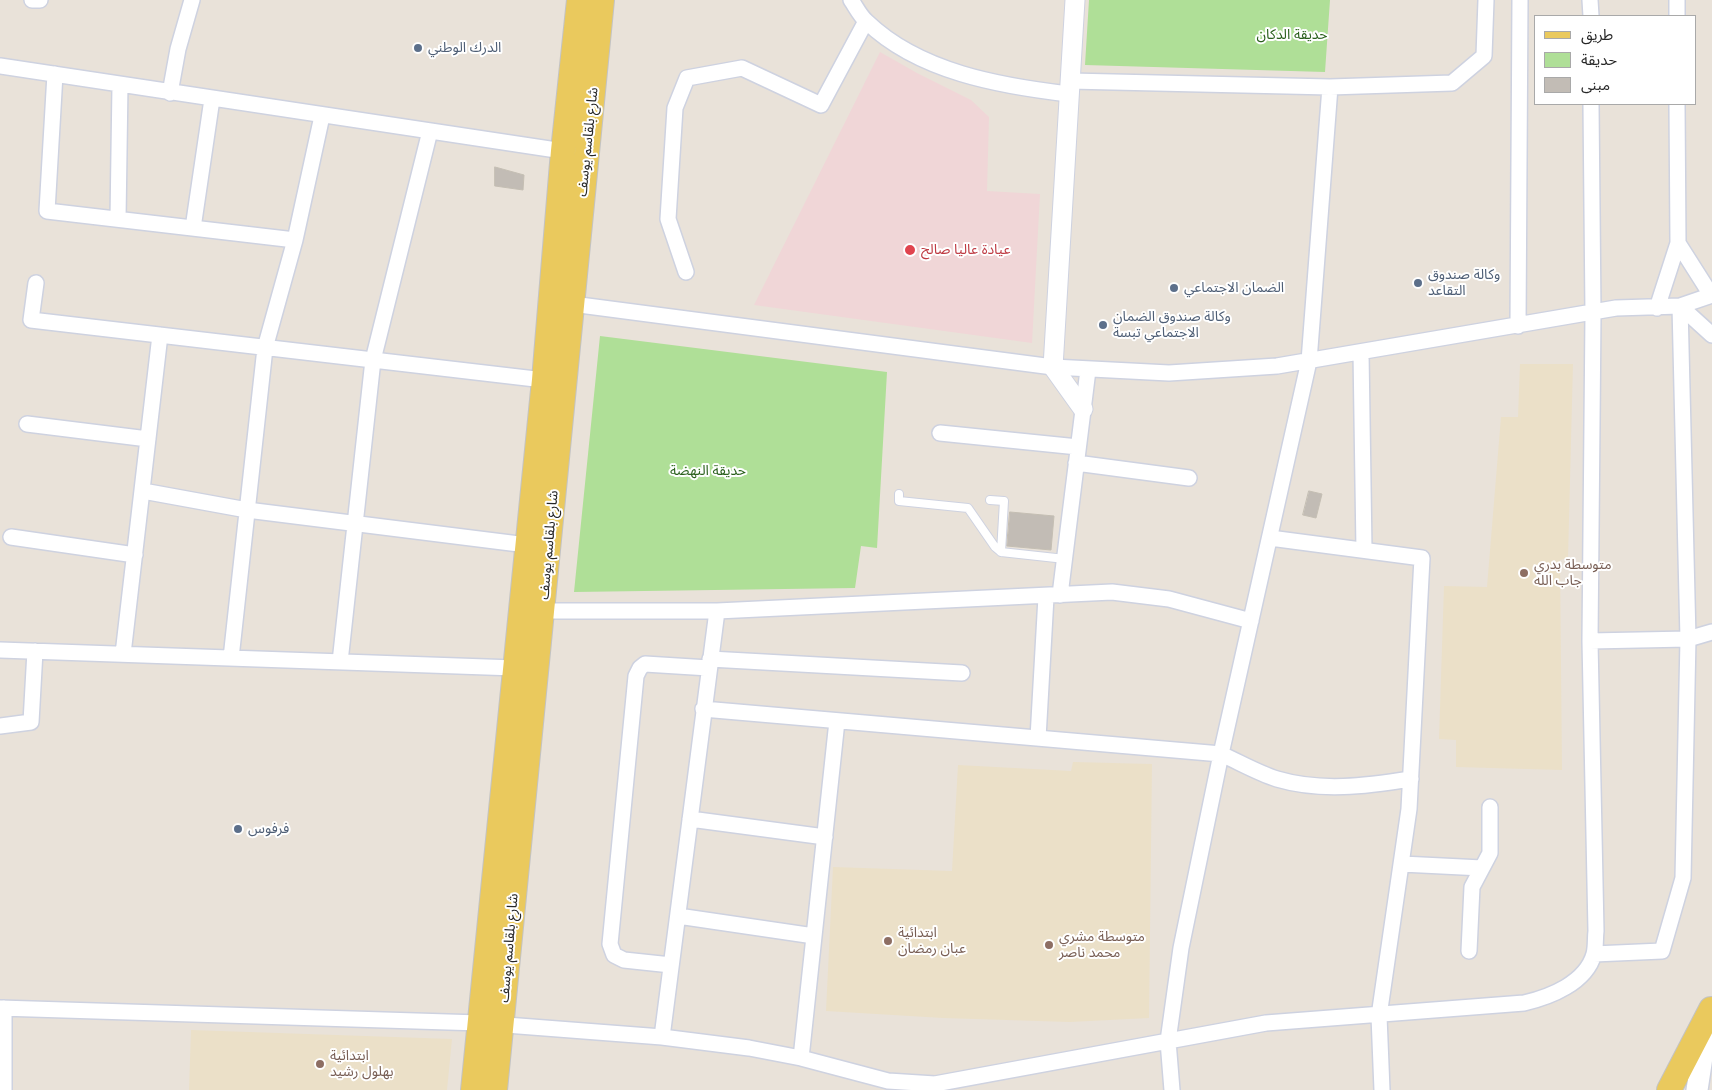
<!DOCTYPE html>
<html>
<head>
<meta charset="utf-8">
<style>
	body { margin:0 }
	#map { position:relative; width:1712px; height:1090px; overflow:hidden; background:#e9e2d9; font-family:"Noto Sans","Noto Sans Arabic",sans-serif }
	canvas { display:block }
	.legend { position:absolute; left:1534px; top:15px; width:162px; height:90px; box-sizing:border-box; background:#fff; border:1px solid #a9a9a9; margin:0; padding:6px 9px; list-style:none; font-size:15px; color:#272727 }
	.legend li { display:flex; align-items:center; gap:10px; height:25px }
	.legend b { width:25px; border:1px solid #a9a9a9 }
</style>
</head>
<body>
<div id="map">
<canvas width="1712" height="1090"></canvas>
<ul class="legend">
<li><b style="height:6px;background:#eac95d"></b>طريق</li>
<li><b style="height:14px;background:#afdf97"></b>حديقة</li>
<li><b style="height:14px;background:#c2bcb5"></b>مبنى</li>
</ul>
</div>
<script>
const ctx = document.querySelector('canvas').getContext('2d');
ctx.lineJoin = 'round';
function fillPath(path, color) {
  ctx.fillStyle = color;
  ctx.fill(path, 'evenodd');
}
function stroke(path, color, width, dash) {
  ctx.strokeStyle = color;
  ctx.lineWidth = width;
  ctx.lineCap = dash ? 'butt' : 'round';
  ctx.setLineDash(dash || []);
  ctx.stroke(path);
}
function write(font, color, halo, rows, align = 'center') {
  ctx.font = font + ' "Noto Sans","Noto Sans Arabic",sans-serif';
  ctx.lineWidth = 4;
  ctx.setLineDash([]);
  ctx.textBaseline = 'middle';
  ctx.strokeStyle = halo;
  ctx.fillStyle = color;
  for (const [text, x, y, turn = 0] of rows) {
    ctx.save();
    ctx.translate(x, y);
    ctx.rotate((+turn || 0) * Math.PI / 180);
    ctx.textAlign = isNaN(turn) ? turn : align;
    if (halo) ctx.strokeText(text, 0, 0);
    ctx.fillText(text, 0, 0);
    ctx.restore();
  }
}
const education = new Path2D(`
	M1520,364H1573L1568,558L1560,560L1562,770L1456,767V740L1439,739L1444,586L1487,587L1501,417H1518Z
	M1073,762L1152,764L1149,1018L1070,1022L943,1018L826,1011L833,867L952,871L958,765L1071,771Z
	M191,1030L452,1039L447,1090H189Z`);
const medical = new Path2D(`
	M880,52L917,73L971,100L989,117L987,191L1040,194L1032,343L754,305Z`);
const green = new Path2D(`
	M1089,0H1330L1325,72L1085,65Z
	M600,336L887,372L877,548L861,546L855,588L574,592Z`);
const building = new Path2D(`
	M495,167L524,175L523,190L495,186Z
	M1309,491L1322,494L1316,518L1303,515Z
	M1010,512L1054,516L1051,550L1007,546Z`);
const service = new Path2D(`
	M899,494V501L968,508L995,547L1001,552
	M990,500L1004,501L1001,552L1065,559`);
const minor = new Path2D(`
	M32,0H40
	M851,0C856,7 860,16 867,22C919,72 1000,86 1069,94
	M1590,0L1591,16
	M1677,0V16
	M0,66L563,151
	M55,74L47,211L295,240
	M1070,81L1330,87L1452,83L1484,56L1486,0
	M170,93L178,49L192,0
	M1677,104L1678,243L1711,295
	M118,219L120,85
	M193,228L212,99
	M686,272L668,219L675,108L687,78L742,68L821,105L866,21
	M36,283L31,320L544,380
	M572,304L1053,367L1169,373L1277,366L1616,308L1680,306L1712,295
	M1680,306L1712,335
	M1657,308L1678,243
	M1518,326L1520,0
	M1361,352L1364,550
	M27,424L148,439
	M940,433L1078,447
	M1076,463L1189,478
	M143,491L247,510L527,545
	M11,537L135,555
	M1270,538L1422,558L1409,809L1379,1016L1382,1090
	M1060,595L1088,370
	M543,611H717L1112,592L1169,599L1251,621
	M1590,641L1688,639L1712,632
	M0,650L515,668
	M123,654L160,335
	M231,658L265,348L295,240L322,116
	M710,659L962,673
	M340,662L373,360L430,131
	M703,709L1221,754C1239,762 1258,773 1277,779C1321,792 1366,786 1411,779
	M0,726L31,722L35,651
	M1038,738L1046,597
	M690,819L825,837
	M1402,864L1482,868
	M678,916L814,936
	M1469,951L1472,887L1490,853V807
	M1594,954L1662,951L1683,878L1688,639L1680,306
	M671,965L624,960L614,955L610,944L636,676L640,668L645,664L709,668
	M0,1008L480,1023L662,1037L749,1048L801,1058L888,1081L935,1084L1266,1023L1524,1003C1550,997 1586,983 1594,954C1596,947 1595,938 1596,931L1590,641L1593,314L1591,104
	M4,1008V1090
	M662,1037L717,611
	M801,1058L837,721
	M1172,1090L1168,1041L1181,948L1221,754L1309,361L1330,87`);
const tertiary = new Path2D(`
	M1075,0L1053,367L1083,409`);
const secondary = new Path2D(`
	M1697,1090L1707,1024`);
const primary = new Path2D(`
	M473,1090L544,380L563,151L579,0
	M495,1090L602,0
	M1669,1090L1711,1009`);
const markers = [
	[418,48,5,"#5c6f8a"],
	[910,250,6,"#e0444e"],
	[1418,283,5,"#5c6f8a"],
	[1174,288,5,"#5c6f8a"],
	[1103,325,5,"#5c6f8a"],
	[1524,573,5,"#8d6e63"],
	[238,829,5,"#5c6f8a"],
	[888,941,5,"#8d6e63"],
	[1049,945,5,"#8d6e63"],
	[320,1064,5,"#8d6e63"]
];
const parkNames = [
	["حديقة الدكان",1292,35],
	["حديقة النهضة",708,471]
];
const serviceNames = [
	["الدرك الوطني",428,48],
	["وكالة صندوق",1428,275],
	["التقاعد",1428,291],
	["الضمان الاجتماعي",1184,288],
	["وكالة صندوق الضمان",1113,317],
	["الاجتماعي تبسة",1113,333],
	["فرفوس",248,829]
];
const streetNames = [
	["شارع بلقاسم يوسف",588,142,-84],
	["شارع بلقاسم يوسف",549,545,-85],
	["شارع بلقاسم يوسف",509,948,-85]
];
const healthNames = [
	["عيادة عاليا صالح",921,250]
];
const educationNames = [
	["متوسطة بدري",1534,565],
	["جاب الله",1534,581],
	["ابتدائية",898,933],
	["عبان رمضان",898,949],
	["متوسطة مشري",1059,937],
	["محمد ناصر",1059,953],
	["ابتدائية",330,1056],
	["بهلول رشيد",330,1072]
];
fillPath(education, '#ebe0c8');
fillPath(medical, '#f0d6d7');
fillPath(green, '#afdf97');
fillPath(building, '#c2bcb5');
stroke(building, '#c4beb3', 1);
stroke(service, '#ced2e0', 10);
stroke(minor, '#ced2e0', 18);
stroke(tertiary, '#ced2e0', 21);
stroke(secondary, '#ced2e0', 24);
stroke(primary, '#c3c3c3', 26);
stroke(service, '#fff', 8);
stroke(minor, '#fff', 15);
stroke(tertiary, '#fff', 19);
stroke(secondary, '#fff', 21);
stroke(primary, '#eac95d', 24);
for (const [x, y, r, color] of markers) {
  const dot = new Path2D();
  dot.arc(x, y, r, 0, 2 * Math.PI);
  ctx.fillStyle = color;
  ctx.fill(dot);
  stroke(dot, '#fff', 2);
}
write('14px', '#2a601c', '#fff', parkNames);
write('14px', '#4e5e75', '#fff', serviceNames, 'left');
write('14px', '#272727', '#fff', streetNames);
write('14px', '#be3a42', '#fff', healthNames, 'left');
write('14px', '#785e54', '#fff', educationNames, 'left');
</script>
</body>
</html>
